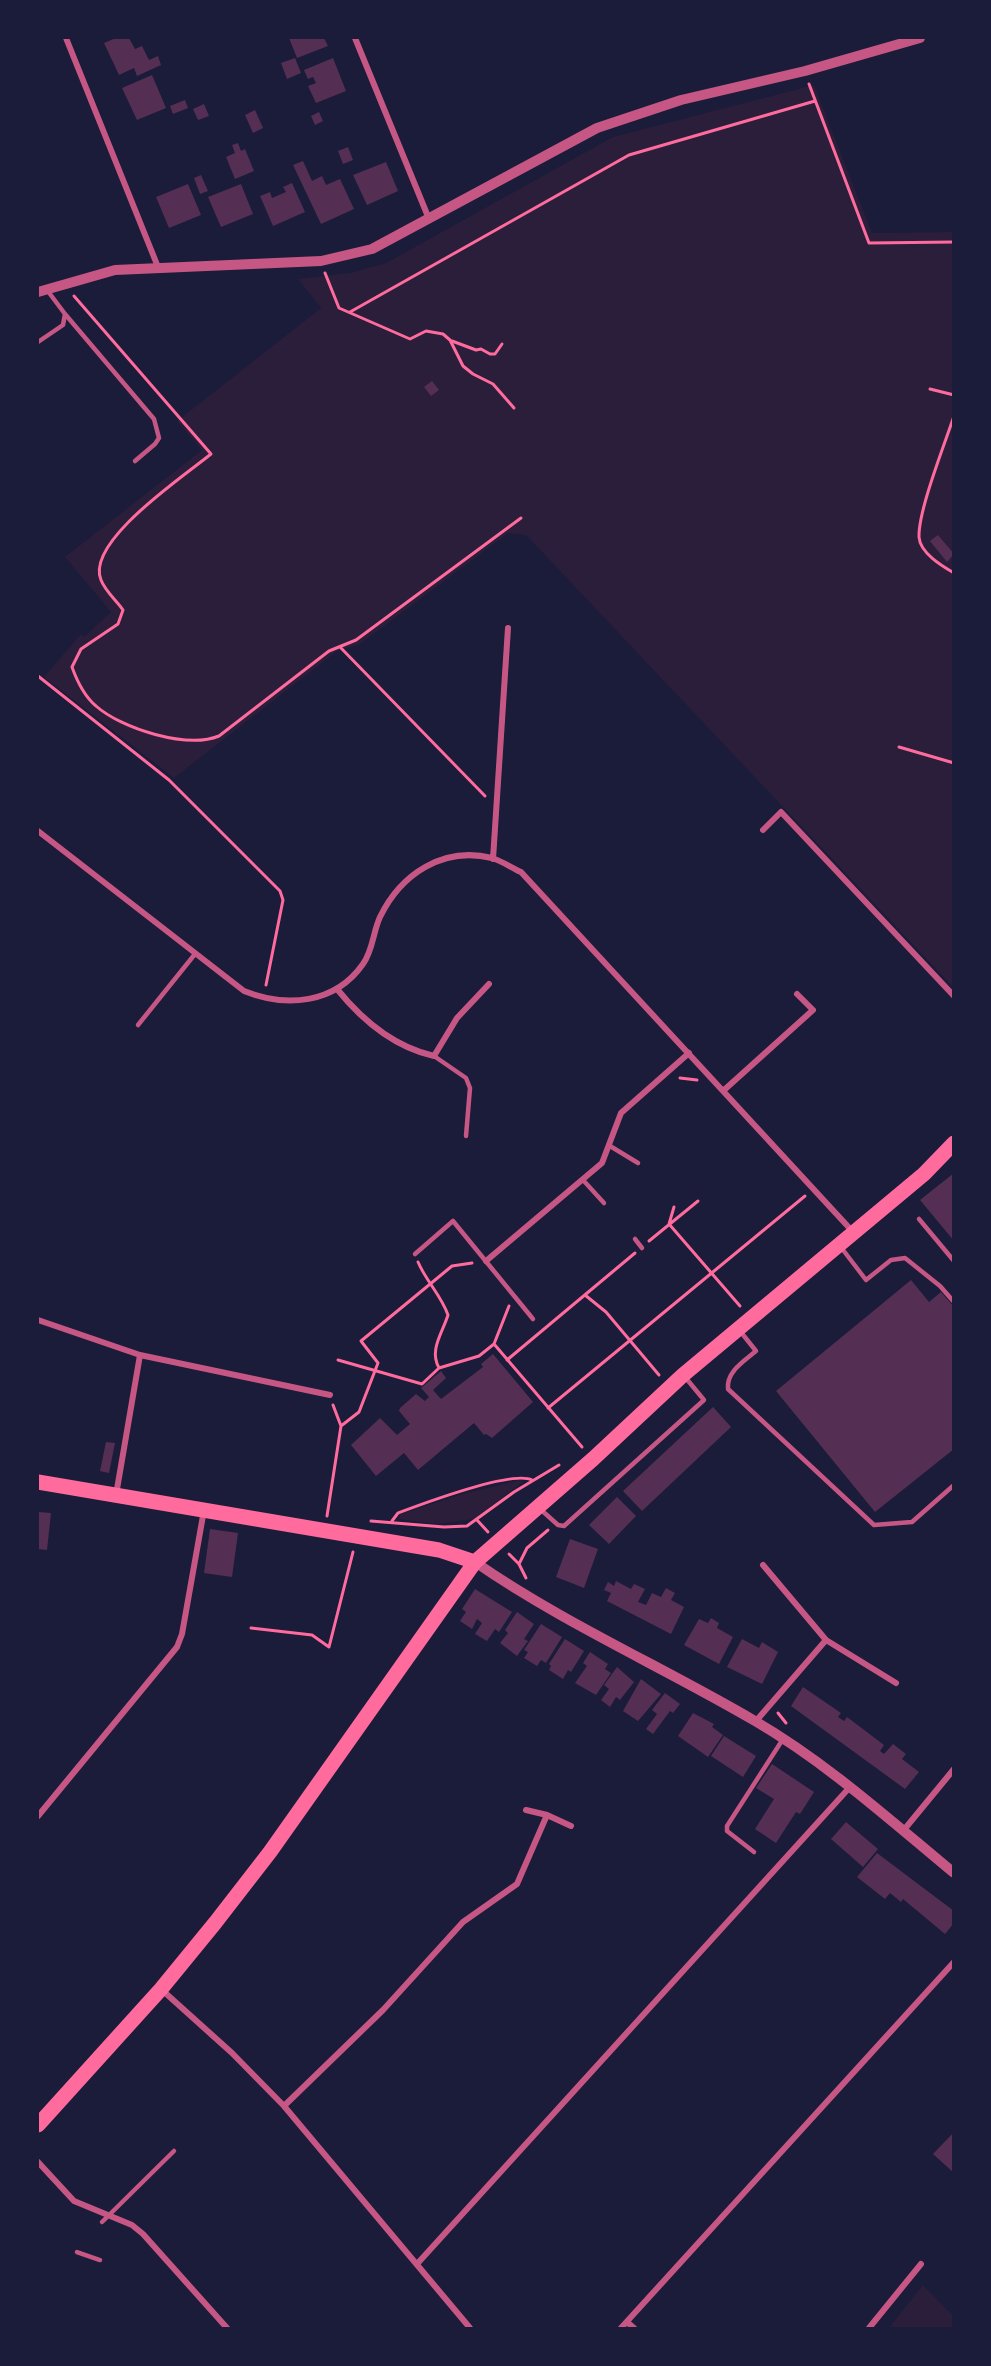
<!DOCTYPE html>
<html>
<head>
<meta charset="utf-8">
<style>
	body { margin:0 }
	#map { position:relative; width:991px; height:2366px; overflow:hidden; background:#1b1b3a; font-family:"DejaVu Sans",sans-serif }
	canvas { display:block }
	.frame { position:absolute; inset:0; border:39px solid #1b1b3a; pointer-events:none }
</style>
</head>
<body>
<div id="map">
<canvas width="991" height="2366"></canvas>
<div class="frame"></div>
</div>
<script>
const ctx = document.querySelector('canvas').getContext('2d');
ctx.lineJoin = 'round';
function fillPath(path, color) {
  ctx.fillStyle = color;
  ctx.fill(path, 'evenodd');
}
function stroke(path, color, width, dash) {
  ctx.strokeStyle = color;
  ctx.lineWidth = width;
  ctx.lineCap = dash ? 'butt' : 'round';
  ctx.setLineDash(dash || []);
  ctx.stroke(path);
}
const green = new Path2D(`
	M814,85L872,233L953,232V987L526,535L508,533L360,644L337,651L174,778L44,677L81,634L84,637L111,612L65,557L202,450L177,421L321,308L298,279L350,273L386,263L613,137Z
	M521,1480L523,1482L474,1519L438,1524L398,1519L401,1514L466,1493Z
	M923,2285L953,2316V2328H889Z`);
const building = new Path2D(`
	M116,38H129L135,49L142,46L149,60L158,56L161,65L137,76L134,68L119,75L104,43Z
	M289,38H324L328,46L297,58Z
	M295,58L301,73L287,79L281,63Z
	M333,58L346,91L316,103L308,86L316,83L313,77L308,79L304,70Z
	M152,75L166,108L137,120L122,88Z
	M185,100L188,108L173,114L170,106Z
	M204,104L209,116L198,120L193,109Z
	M255,110L263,128L253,133L245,115Z
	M319,112L323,121L315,125L311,116Z
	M238,143L241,151L245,149L254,171L235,179L226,157L235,153L232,145Z
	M348,147L353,160L343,164L338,151Z
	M303,161L312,181L322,176L326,185L340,179L354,209L321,224L293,165Z
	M386,162L398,191L367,205L353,175Z
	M201,175L208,191L200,194L194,178Z
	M292,183L305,212L273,226L260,196L270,192L272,198L286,192L283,187Z
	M188,184L201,215L169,228L156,197Z
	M241,184L253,214L221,227L208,197Z
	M432,381L439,390L431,396L424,387Z
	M938,535L954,554L947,562L930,541Z
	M954,1173V1241L920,1200Z
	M911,1280L929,1302L941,1292L954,1307V1449L875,1512L776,1391Z
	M493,1354L533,1402L492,1438L486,1434L484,1435L474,1423L418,1470L404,1453L376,1476L351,1445L380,1418L397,1435L410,1424L399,1411L400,1408L416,1394L425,1401L429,1397L421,1388L441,1371L446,1378L433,1390L441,1399L483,1367L481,1364Z
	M713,1407L731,1427L642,1511L623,1491Z
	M106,1442L115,1443L109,1473L100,1471Z
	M617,1497L636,1516L609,1544L589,1525Z
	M39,1512L51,1513L47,1550L38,1549Z
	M210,1529L238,1533L232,1577L204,1573Z
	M570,1539L598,1549L584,1588L556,1577Z
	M616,1581L631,1589L634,1584L645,1589L638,1602L646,1605L652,1593L661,1597L666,1588L675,1593L671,1600L684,1607L671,1634L607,1601L611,1593L604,1590L608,1582L614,1586Z
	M475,1589L512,1612L499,1632L495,1629L487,1641L475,1634L482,1623L477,1619L472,1629L460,1621L466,1612L462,1609Z
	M517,1612L534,1624L524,1639L528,1641L517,1656L500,1643L508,1633L505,1630Z
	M711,1618L719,1623L717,1628L733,1637L719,1664L684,1645L699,1619L708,1623Z
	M541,1624L562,1637L546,1663L541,1660L537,1666L524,1658L528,1652L524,1650Z
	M565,1639L584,1651L571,1672L568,1670L563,1679L549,1670L551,1666L549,1664Z
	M742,1639L759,1648L762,1642L778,1652L762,1684L727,1667Z
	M590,1652L608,1664L605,1669L611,1673L596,1695L575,1683L587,1666L583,1663Z
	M617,1667L634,1682L620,1700L616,1697L610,1707L601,1700L609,1689L604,1685Z
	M641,1679L661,1694L638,1721L623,1711Z
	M803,1687L841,1713L838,1717L844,1721L847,1717L884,1745L880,1751L884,1754L893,1744L906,1754L902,1759L919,1772L905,1789L791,1706Z
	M665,1693L680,1704L673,1713L670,1711L653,1734L646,1729L657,1714L652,1710Z
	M693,1713L714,1724L712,1727L723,1735L708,1757L678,1736Z
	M724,1736L756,1756L743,1777L711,1756Z
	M772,1764L814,1792L800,1814L796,1812L776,1843L755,1829L774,1799L756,1788Z
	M846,1822L878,1849L863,1867L831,1839Z
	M877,1853L954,1911V1923L945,1934L903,1899L901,1902L890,1893L885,1899L857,1877Z
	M954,2132V2173L933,2154Z`);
const path = new Path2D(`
	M809,84L869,243L954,242
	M325,273L339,308L410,339L426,331L443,334L450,340L463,366L473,374L493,384L514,408
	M74,296L211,454C184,476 85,542 101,580C105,591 117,601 123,610L118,624L81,649L72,667C77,681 84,696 96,706C122,729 187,749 219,736L329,651L356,640L521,518
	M350,312L629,155L815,101
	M452,341L476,350L481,349L490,354H495L502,344
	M930,389L954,395
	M954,416C945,443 918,511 919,537C920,553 942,566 954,573
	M340,647L485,796
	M38,676L169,780L280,891L283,900L266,985
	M899,747L954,763
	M680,1078L697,1080
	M674,1207L669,1224L740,1306
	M649,1241L698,1201
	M418,1262C426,1281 441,1295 448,1315C442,1334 429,1350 439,1368
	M585,1295L606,1312L659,1375
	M494,1344L509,1306
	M338,1360L422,1384L439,1368L479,1356L494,1344L582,1447
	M507,1360L635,1253
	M333,1405L341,1426
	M548,1408L805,1196
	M327,1516L341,1426L359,1412L378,1363L361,1341L452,1266L472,1263
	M477,1520L488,1532
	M371,1521L444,1527L467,1526L514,1492L559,1465
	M392,1521L398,1513C422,1504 512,1470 532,1480
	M509,1554L519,1564L526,1578
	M519,1564L527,1548L548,1530
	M251,1628L312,1635L329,1647L353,1552
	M778,1713L786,1723`);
const service = new Path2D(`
	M65,314L154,419L159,438L155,444L135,461
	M38,342L63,325L65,314L47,290
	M138,1025L195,954
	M434,1056L466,1078L470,1088L466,1136
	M610,1146L638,1163
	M583,1180L604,1203
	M919,1219L954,1261
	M635,1239L642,1248
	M840,1246L866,1280L891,1260L905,1258L940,1286L954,1302
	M415,1254L453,1221L533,1319
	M740,1331L756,1351C744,1361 726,1372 728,1389L874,1525L912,1522L954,1485
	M539,1508L558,1525L564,1526L704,1400L685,1377
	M754,1852L727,1831V1826L783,1739
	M102,2222L174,2151
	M77,2252L100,2260`);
const minor = new Path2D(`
	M66,38L158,267
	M355,38L429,219
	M763,830L781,812L954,996
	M38,831L244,991C286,1008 335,1004 363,964C373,950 373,932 380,917C401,874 443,846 492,858C502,861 512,868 521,872L854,1233
	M493,859L508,628
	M337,989C362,1020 394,1047 434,1056L457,1018L489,984
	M723,1091L813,1010L797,994
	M486,1261L602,1163L621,1113L689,1053
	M38,1320L140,1355
	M116,1495L140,1355L330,1395
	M826,1640L896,1683
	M756,1721L826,1640L763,1565
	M547,1815L571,1826
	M38,1816L177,1647L182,1634L204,1510
	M903,1831L954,1769
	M162,1990L232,2053L284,2106L470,2328
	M284,2106L383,2010L463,1922L517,1884L547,1815L526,1810
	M38,2162L74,2201L132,2225L143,2234L227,2328
	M417,2264L850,1787
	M627,2322L634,2328
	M621,2328L954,1962
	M869,2328L921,2264`);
const tertiary = new Path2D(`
	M38,292L115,270L321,261L372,249L597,128L681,100L805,71L920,38
	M475,1562C563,1623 663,1667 755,1721C827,1763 890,1820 954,1873`);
const primary = new Path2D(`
	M38,1482L439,1550L475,1562
	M38,2125L161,1989L215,1923L270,1852L475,1562L593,1459L683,1375L924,1174L954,1143`);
fillPath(green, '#2a1e3b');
fillPath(building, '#542f53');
stroke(path, '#ff6b9d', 3);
stroke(service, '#c65784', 4.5);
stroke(minor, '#c65784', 6);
stroke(tertiary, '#c65784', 10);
stroke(primary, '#ff6b9d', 15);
</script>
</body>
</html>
